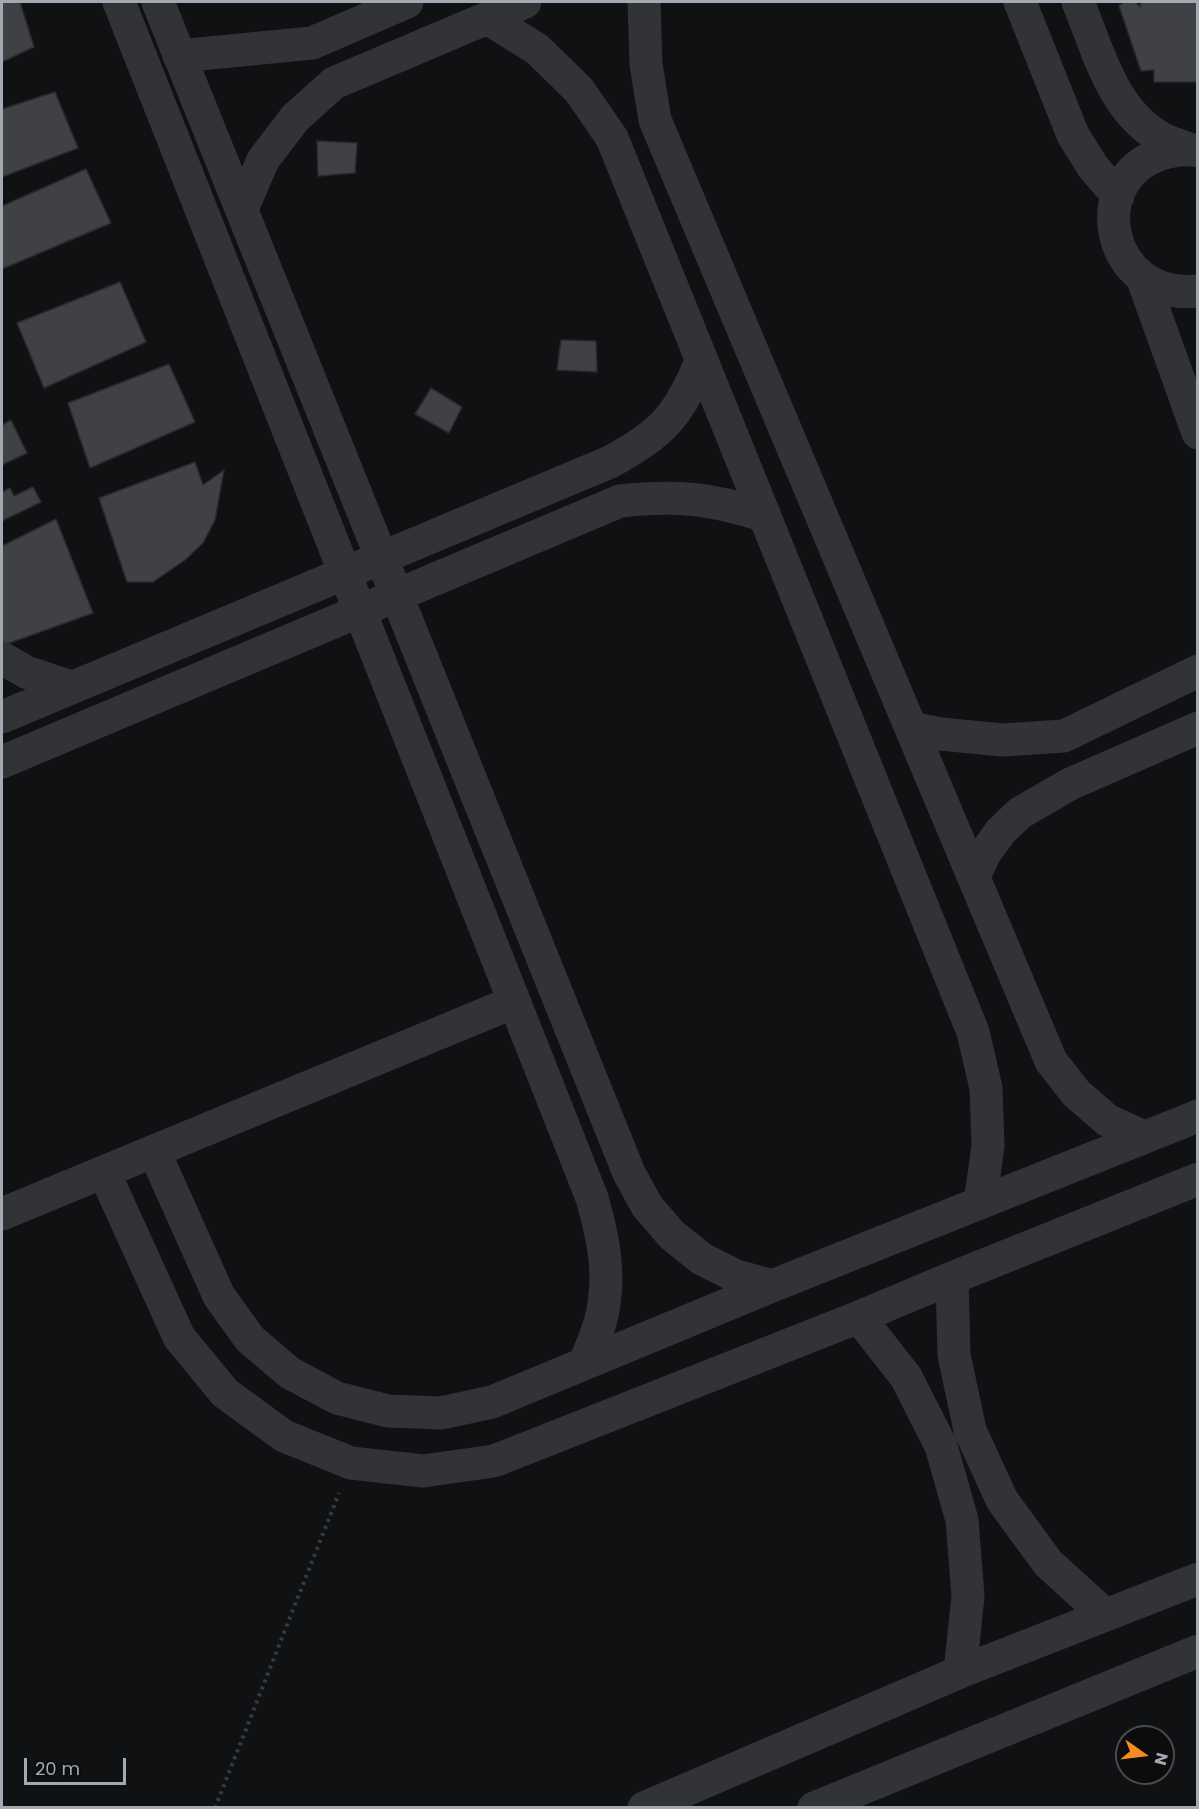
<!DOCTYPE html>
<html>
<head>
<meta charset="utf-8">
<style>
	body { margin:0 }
	#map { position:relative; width:1199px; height:1809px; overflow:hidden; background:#101112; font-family:Poppins,sans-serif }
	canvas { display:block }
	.frame { position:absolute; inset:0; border:3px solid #a1aab3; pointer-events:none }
	.north { position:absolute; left:1115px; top:1725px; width:60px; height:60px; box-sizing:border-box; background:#0c0c0d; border:2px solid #484b4f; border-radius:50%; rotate:104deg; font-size:16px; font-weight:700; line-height:24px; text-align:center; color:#a1aab3 }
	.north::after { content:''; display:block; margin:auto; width:21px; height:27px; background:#f88a23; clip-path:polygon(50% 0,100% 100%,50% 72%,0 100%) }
	.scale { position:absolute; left:24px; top:1758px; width:102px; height:27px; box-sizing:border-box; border:3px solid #a1aab3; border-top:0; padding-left:8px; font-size:18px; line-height:21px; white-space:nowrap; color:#a1aab3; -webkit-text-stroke:4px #0c0c0d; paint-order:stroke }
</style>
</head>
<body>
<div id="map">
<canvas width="1199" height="1809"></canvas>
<div class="frame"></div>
<div class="north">N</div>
<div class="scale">20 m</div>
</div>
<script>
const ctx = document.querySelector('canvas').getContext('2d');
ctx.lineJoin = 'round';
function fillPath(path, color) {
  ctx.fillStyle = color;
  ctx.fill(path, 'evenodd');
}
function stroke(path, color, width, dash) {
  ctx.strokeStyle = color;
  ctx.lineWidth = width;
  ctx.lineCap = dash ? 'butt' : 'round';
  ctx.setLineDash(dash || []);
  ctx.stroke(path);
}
const building = new Path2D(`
	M2,2H20L34,47L2,62Z
	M1124,2H1136L1140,7L1141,2H1198V82H1154V70L1141,71L1119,6Z
	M55,92L78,148L2,177V109Z
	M317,141L357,143L355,173L318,176Z
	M86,169L111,223L2,269V206Z
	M120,282L146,342L44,388L17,323Z
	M561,340L596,341L597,372L557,370Z
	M169,364L195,422L90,468L68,403Z
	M431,388L462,407L449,433L415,414Z
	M11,420L27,453L2,465V425Z
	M195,462L203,485L224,470L215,520L203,543L185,560L153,582H127L99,498Z
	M33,487L41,502L2,521V492L10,488L14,496Z
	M56,519L93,613L4,645L2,639V546Z`);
const path = new Path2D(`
	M215,1808L339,1493`);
const minor = new Path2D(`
	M119,2L592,1198C604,1241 612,1278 600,1323C596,1336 590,1350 585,1362
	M158,2L629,1173L647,1206L672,1235L702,1259L736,1276L772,1286
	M644,2L646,64L655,120L1051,1061L1076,1093L1107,1120L1144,1137
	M1020,2L1073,135L1093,167L1118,196
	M1078,2C1099,52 1112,113 1165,140C1173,144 1183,146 1191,150
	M487,18L537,49L579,90L612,138L973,1032L986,1088L988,1146L980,1203
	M179,56L312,43L407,2
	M1198,151C1185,148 1173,150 1161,154C1082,180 1107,301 1198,291
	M242,209L263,160L295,118L334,83L525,2
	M1143,280L1198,433
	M2,658L26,672L71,687
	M2,717L610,462C662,434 679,416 701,361
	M911,728L941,734L1002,740L1064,736L1198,671
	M2,762L620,501C675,495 712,498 765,516
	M974,877L985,853L1001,831L1020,813L1070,784L1198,728
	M154,1151L219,1296L250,1339L290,1373L337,1398L388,1411L441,1413L492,1402L772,1286L1198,1116
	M104,1172L179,1337L225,1393L284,1436L351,1463L423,1471L494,1461L859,1317L952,1278L1198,1179
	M2,1214L514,1002
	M952,1278L954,1355L970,1430L1002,1500L1048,1563L1104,1614
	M859,1317L906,1377L941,1446L962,1520L968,1596L960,1672
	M644,1808L960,1672L1198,1579
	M814,1808L1198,1651`);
fillPath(building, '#3f4145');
stroke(building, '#2a2b2e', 1.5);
stroke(path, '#373b3e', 4, [3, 4.5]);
stroke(minor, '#313337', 33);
</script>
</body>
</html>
